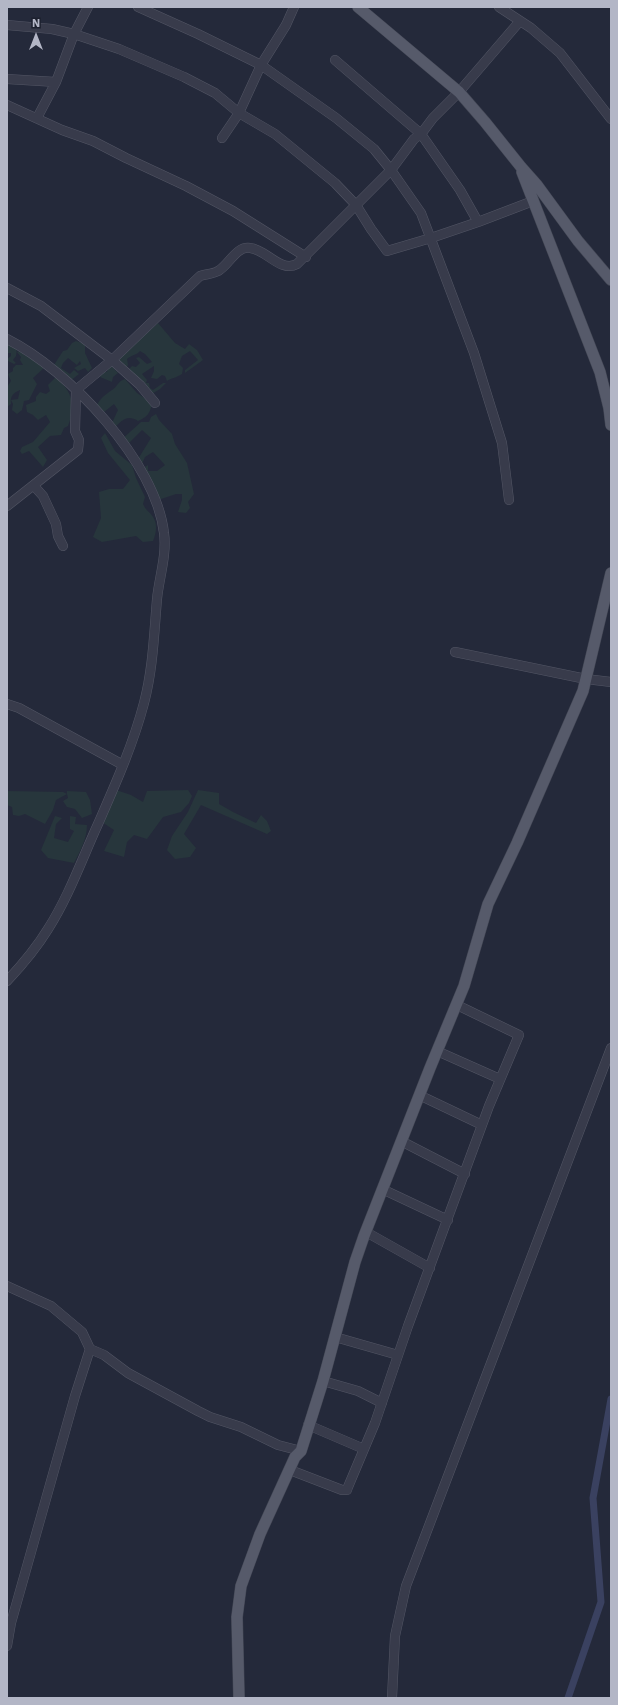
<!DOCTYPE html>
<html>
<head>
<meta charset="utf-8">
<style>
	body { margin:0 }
	#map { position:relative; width:618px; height:1705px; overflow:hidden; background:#24293a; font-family:"Work Sans",sans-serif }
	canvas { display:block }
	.frame { position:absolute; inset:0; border:8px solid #b3b6c6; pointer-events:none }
	.north { position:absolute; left:16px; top:16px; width:40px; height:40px; -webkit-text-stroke:3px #1d212f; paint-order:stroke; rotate:0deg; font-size:11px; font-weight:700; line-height:16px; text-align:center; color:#b3b6c6 }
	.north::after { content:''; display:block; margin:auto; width:14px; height:18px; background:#b3b6c6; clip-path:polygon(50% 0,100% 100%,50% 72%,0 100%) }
</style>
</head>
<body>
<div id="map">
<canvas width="618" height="1705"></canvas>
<div class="frame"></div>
<div class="north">N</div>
</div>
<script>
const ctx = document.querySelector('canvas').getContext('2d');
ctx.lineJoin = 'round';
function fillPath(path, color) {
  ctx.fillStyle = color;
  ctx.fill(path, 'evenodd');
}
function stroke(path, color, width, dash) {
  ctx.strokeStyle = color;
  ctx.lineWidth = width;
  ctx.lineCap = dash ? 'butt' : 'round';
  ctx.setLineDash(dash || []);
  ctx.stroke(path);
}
const green = new Path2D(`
	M158,323L175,343L185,349L189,344L197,350L203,360L185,373V370L198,360L190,351L182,356L179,364L183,368L182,374C176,378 171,378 167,381L165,376L162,375L157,379L151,378L154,371V366L142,374L147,380L146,383H149L150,388L153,390L163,383H166L160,389L150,395L129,369L132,366L136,367L140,363L136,358L139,357L147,364L152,362L145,354L140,351C137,355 131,355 127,359L128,365L124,372L116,361Z
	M7,338L17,348L16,356L13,360L16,363L14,364L8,361L7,368V359L11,356V353H7Z
	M76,341L85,344V353L92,368L88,372L85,368L78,371L74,368L81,364L80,361L77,365L68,358L63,363L61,368L70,374L74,370L79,374L70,381L54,365L63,351L67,350L72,343Z
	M20,351L44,368L33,378L37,384L29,400L24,401L22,410L17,414L12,410L13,404L11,400L18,399L20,390C13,393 10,396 11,404L7,407V387L11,381L8,374L13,371V368L16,365H23L20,360L21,357L17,352Z
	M106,360L118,373L113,377L112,382L100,377L103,371L107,372L108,367Z
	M56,377C73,393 76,405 68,426L64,428L61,435L50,436L38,447L47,460L43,467L29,451L22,454L20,451L22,447L33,442L50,422L46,415L38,420L33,415L27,412L26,405L36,401V397L40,392L46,394L50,391L48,385Z
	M125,379L137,393L152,403C150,414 147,417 138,421C127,414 122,421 114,428L111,425L118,410L114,404L104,412L96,407C100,398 105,395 112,390C118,386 118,381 125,379Z
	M156,414L159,420L172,434L175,444L187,463L194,494L188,502L190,508L186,513L178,512L182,500V494H176L155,501L140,470L148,465V471H157L165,465L153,452L145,457L142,464L138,459L151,438L142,430L127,445L120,441L141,422H149L151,417Z
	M105,433L115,451L132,465L136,478L145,497L143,504C146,511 150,512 153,517C158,524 156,534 153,541L143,542L136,536L102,542L93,537L101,518L99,492L109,489H123L130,480L108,453L101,438Z
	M113,789L131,795L143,802L147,791L188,790L192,796L189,803L181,812L163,817L147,839L134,835L127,842L124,857L104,851L114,830L99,820Z
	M198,790L219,793V804L233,812L256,823L261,815L267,821L271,831L267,834L201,805L184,834L196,848L190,857L175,859L167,850L172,836L188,812Z
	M7,791L63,792L67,794V791L86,792L90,800L92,814L82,818L75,809L67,807L63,801L68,798L67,794L56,800L53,810L45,824L25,814L19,816L13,815L12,807L7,805Z
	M55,816L62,818L56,824L54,838L68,842L74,831L70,829V816L76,817L75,824L87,825C87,839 80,851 74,863L48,858L41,850Z`);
const canal = new Path2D(`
	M568,1698L601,1602L593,1498L611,1399`);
const minor = new Path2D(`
	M138,7L198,34L261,65L336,118L374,149L391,170L421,213L474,353L502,443L509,500
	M499,7L531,28L560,53L611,119
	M7,25L52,29L74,34L119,49L184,77L215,93L239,113L275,134L335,183L356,205L371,229L387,251L431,238L478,222L533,201
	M335,60L421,134L460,190L478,222
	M7,79L56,82L74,34L88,7
	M7,105L62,130L93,141L126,158L186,186L233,211L306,257
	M37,118L56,82
	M222,138L239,113L261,65L286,25L294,7
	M7,288L41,306L112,360L140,385L155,403
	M7,339C69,370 156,462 164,533C167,555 159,578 157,599C154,634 153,669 144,703C133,745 115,785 98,824C82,859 69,896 48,929C37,947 22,965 7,981
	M34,486L43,496L56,524L58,536L63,546
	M7,506L78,450L79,440L75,431L76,390L112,360L200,276C206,274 213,274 218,271C229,265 236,246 250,248C266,249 280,273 297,264L391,170L414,139L421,134L433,118L459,92L520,21
	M455,652L586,679L611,682
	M7,704L19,708L123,765
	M437,1051L500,1079
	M419,1095L482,1125
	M401,1141L465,1174
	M382,1189L448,1220
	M366,1232L430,1268
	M7,1286L51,1306L82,1332L90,1349L104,1355L128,1373L198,1411L210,1417L241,1427L278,1445L301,1451
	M335,1337L398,1355
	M323,1381L358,1391L382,1403
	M308,1425L364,1449
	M290,1470L342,1490H347L348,1487L375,1423L408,1326L489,1106L519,1035L457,1005
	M7,1646L11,1623L75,1396L90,1349
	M392,1698L395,1636L406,1586L611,1048`);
const major = new Path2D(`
	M358,7L459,92L485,122L521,167L537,185L578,241L611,280
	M522,172L600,372L609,408L611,425
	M239,1698L237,1617L241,1586L260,1534L295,1457L301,1451L323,1381L355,1262L364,1236L430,1068L464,986L488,904L517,843L583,691L611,573`);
fillPath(green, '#27363c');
stroke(canal, '#3a4160', 7);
stroke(minor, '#535665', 10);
stroke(major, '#414553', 12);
stroke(minor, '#383b4b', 9);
stroke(major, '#565a6a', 11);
</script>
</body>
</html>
